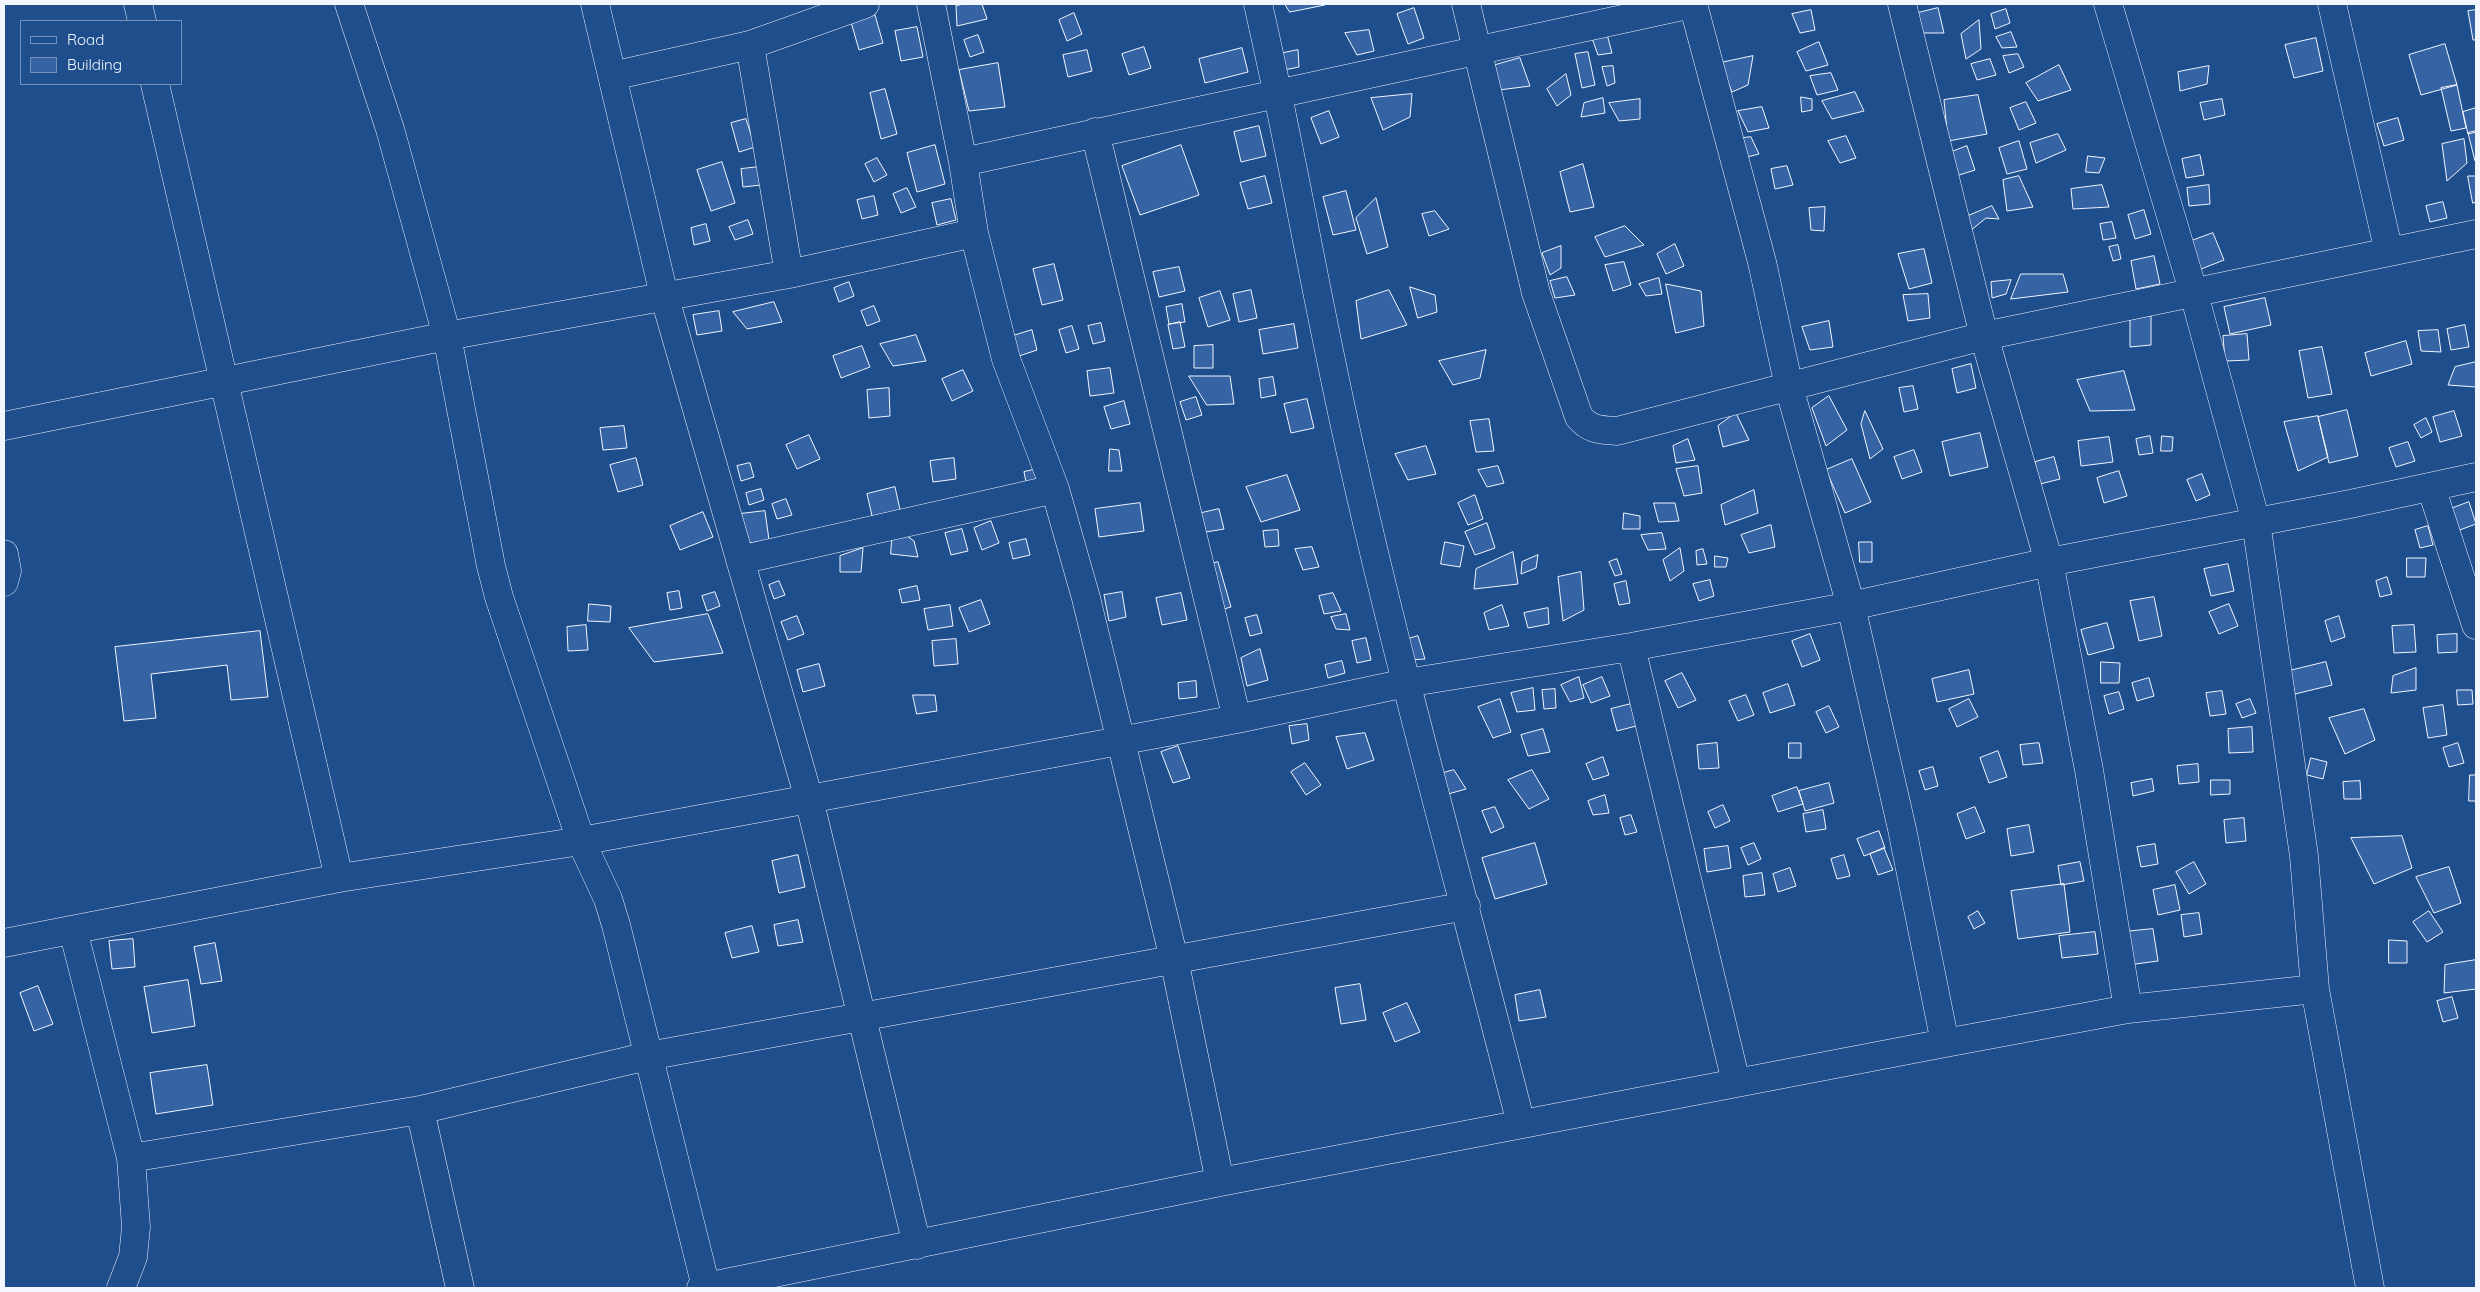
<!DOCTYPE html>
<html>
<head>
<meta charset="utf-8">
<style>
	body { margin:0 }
	#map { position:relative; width:2480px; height:1292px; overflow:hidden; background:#1f4e8c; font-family:Quicksand,sans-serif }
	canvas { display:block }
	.frame { position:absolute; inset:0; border:5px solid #f2f6ff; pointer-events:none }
	.legend { position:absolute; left:20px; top:20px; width:162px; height:65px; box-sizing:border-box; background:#1f4e8c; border:1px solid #7391ba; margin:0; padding:6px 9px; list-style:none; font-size:15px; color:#f2f6ff }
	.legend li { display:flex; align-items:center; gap:10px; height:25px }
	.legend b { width:25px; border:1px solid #7391ba }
</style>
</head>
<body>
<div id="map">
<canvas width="2480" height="1292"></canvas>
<div class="frame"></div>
<ul class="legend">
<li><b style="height:6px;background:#1f4e8c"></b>Road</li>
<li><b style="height:14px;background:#3563a3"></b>Building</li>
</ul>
</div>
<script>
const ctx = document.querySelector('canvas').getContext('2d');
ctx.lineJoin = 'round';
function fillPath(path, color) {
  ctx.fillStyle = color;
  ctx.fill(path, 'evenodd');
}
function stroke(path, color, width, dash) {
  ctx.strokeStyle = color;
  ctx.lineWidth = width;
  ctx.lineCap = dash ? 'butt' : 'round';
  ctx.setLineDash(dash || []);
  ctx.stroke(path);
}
const building = new Path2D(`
	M964,4H982L987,19L957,26L956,6Z
	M1285,4H1325V5L1290,12Z
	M1414,8L1424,38L1408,44L1397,14Z
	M1938,8L1944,33H1923L1914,14Z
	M2006,9L2010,23L1995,29L1991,14Z
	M1811,10L1815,30L1800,33L1792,14Z
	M2476,10V40H2473L2468,11Z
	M1074,13L1082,34L1067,41L1059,20Z
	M875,15L883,43L859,50L851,22Z
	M1979,20L1981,49L1966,59L1961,34Z
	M917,27L923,57L901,61L895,31Z
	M1369,30L1374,51L1357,55L1345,33Z
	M2011,32L2017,47L2002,48L1996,37Z
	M1607,34L1612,53L1598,55L1592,38Z
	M978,35L984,52L970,57L964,40Z
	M2316,38L2323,71L2294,78L2285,45Z
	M1819,42L1828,65L1806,71L1797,52Z
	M2445,44L2457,85L2421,95L2409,55Z
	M1144,47L1151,68L1129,75L1122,54Z
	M1242,48L1248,72L1205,83L1199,59Z
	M1087,50L1092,71L1068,77L1063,55Z
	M1298,50L1299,67L1279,71L1274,55Z
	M1588,52L1595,85L1582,88L1575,54Z
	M2018,54L2024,67L2009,73L2003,56Z
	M1753,56L1748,85L1732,92L1720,63Z
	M1520,58L1530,86L1499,90L1492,66Z
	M1990,59L1996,75L1977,80L1971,64Z
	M998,63L1005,107L969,111L959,70Z
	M2059,65L2071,90L2038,101L2026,83Z
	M1613,66L1615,83L1607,86L1602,67Z
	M2209,66L2207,84L2180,91L2178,72Z
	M1831,73L1838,90L1817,95L1810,76Z
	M1566,74L1571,95L1557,106L1547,89Z
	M2457,85L2466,128L2451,131L2441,88Z
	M885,89L897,134L881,139L870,93Z
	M1855,92L1864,111L1832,119L1822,101Z
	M1412,94L1410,117L1383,130L1371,98Z
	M1978,95L1987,134L1948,141L1944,100Z
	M1801,97L1812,99V110L1802,112Z
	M1603,98L1605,113L1581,117L1584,103Z
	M1640,99V119L1619,121L1609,103Z
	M2222,99L2225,115L2204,120L2200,103Z
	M2026,102L2036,123L2019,130L2010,108Z
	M1762,107L1769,128L1748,132L1738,111Z
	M2476,108V132L2468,134L2463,112Z
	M1329,111L1339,137L1321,144L1311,118Z
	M2398,118L2404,140L2384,146L2377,124Z
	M746,119L755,147L739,152L731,123Z
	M1259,126L1266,156L1241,162L1234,132Z
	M2476,131V161H2475L2468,133Z
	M2058,134L2066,150L2036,163L2030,143Z
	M1846,136L1856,158L1840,163L1828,141Z
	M1751,137L1759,154L1743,158L1736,139Z
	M2464,139L2467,163L2447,181L2442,144Z
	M2019,141L2027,169L2007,174L1999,148Z
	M935,145L945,184L917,192L907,153Z
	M1181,145L1199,195L1140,215L1122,166Z
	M1967,146L1975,170L1956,176L1944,155Z
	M2200,155L2204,175L2186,178L2182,159Z
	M2088,156L2105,158L2099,173L2086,172Z
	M877,158L887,175L874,182L865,164Z
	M722,162L735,203L711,211L697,170Z
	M1583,164L1594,207L1570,212L1560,172Z
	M1787,166L1793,185L1775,189L1771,169Z
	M759,167L761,185L743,187L741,169Z
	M1265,176L1272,203L1248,209L1240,183Z
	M2019,176L2033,207L2007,211L2003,180Z
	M2468,176H2476V202L2473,203Z
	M2102,185L2109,207L2073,209L2071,189Z
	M2209,185L2210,204L2189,206L2187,188Z
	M907,188L916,207L901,213L893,194Z
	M1346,191L1356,230L1333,235L1323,197Z
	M874,196L878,215L862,219L857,200Z
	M1376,198L1388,247L1367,254L1356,218Z
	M951,199L956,220L937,225L932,203Z
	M2443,202L2447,218L2430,222L2426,206Z
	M1992,206L1999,219L1986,218L1970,231L1968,216Z
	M1825,207L1824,231L1811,230L1809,208Z
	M2144,210L2151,234L2135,239L2128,215Z
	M1435,211L1449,229L1429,236L1422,214Z
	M748,220L753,234L735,240L729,227Z
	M2112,222L2116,238L2103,240L2100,224Z
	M706,224L710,241L694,245L691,228Z
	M1625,226L1644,245L1605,257L1595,237Z
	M2213,233L2224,260L2196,271L2186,243Z
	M1675,244L1684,266L1666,274L1657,254Z
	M2118,245L2121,259L2113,261L2109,247Z
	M1561,246V268L1550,275L1542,253Z
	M1924,249L1932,283L1909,289L1898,254Z
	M2154,256L2160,284L2136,289L2131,261Z
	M1624,262L1631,285L1613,291L1605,265Z
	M1054,264L1063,300L1042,305L1033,269Z
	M1179,267L1185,291L1159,297L1153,272Z
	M2021,274H2063L2068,292L2011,299Z
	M1567,277L1575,295L1555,298L1550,281Z
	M1659,278L1662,294L1646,296L1639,284Z
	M2011,280L2006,294L1992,298L1991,282Z
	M849,282L854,296L839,302L834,288Z
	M1666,284L1701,291L1704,326L1676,333Z
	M1410,287L1435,295L1437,312L1418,318Z
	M1251,290L1257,318L1239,322L1233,294Z
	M1389,290L1407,325L1361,339L1356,301Z
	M1220,291L1230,320L1208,327L1199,298Z
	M1928,294L1930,318L1908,321L1903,295Z
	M2265,298L2271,325L2230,334L2224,307Z
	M774,302L782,322L747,329L733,312Z
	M1182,304L1185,322L1169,324L1166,307Z
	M874,306L880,321L867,326L861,311Z
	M719,311L722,331L697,335L693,315Z
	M2151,316V345L2130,347V320Z
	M1829,321L1833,347L1810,350L1802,327Z
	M1180,322L1185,347L1173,349L1168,325Z
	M1101,323L1105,341L1093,344L1088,326Z
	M1294,324L1298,348L1263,354L1259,330Z
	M2465,325L2469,347L2451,350L2447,329Z
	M1072,326L1079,349L1066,353L1059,330Z
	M1032,330L1037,350L1019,356L1013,336Z
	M2438,330L2441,352L2421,351L2418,331Z
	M2247,334L2249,360L2225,361L2223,336Z
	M916,335L926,361L893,366L880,344Z
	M2406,341L2412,364L2371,376L2365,353Z
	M1213,345V368H1194V346Z
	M862,346L870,367L841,378L833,356Z
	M2322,347L2332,394L2308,398L2299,351Z
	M1486,350L1480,378L1453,385L1439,361Z
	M2476,362V387L2448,385L2455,367Z
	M1971,364L1976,388L1957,393L1952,369Z
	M1110,368L1114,393L1090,396L1087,371Z
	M963,370L973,391L952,401L942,379Z
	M2124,371L2135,410L2090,411L2077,380Z
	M1189,376H1230L1234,404L1207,405Z
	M1273,377L1276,395L1261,398L1259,379Z
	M1913,386L1918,409L1904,412L1899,388Z
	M889,388L890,416L869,418L867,390Z
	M1829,396L1847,430L1826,446L1812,408Z
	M1196,397L1202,415L1186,420L1180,402Z
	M1307,399L1314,428L1291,433L1284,404Z
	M1124,401L1130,424L1111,429L1104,407Z
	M2347,410L2358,456L2329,463L2318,417Z
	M1865,411L1883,449L1870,459L1861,424Z
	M2454,411L2462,436L2440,442L2433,417Z
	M1736,413L1749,440L1723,447L1718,426Z
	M2318,416L2328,457L2298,471L2284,422Z
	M2426,418L2432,432L2421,438L2414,425Z
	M1489,419L1494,451L1476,452L1470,421Z
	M624,426L627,448L603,450L600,428Z
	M1980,433L1988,467L1950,476L1942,442Z
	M809,435L820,459L797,469L786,445Z
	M2150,436L2153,453L2139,455L2136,439Z
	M2162,436L2173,437L2172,451H2161Z
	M2109,437L2113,462L2081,466L2078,441Z
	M1688,439L1695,460L1676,463L1673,446Z
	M2408,442L2415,461L2396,467L2389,448Z
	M1426,446L1436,474L1408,480L1395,454Z
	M1110,449L1119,450L1122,471H1109Z
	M1914,450L1922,472L1902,479L1894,457Z
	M2054,457L2060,479L2040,484L2035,462Z
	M636,458L643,485L618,492L610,465Z
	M954,458L956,479L933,482L930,461Z
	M1852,459L1871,502L1845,513L1826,470Z
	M750,463L754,477L741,481L737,466Z
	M1498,466L1504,483L1487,487L1478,470Z
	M1698,466L1702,493L1684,496L1676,469Z
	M1037,469L1040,485L1027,487L1024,472Z
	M2119,471L2127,496L2104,503L2097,478Z
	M2202,474L2210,495L2196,501L2187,480Z
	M1287,475L1300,510L1261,522L1246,487Z
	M895,487L901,514L873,520L867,494Z
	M761,489L764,500L749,505L746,493Z
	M1754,490L1758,513L1725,525L1721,505Z
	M1475,495L1483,519L1468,525L1458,503Z
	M786,499L792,515L777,519L772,504Z
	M2469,502L2476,524L2457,531L2448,510Z
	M1140,503L1144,531L1099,537L1095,509Z
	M1654,503H1675L1679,521L1659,522Z
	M1219,509L1224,529L1200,533L1193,515Z
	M765,511L769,540L744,544L740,514Z
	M703,512L713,537L680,550L670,526Z
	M1624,513L1640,516V529H1623Z
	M991,521L999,543L982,550L974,528Z
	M1487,523L1495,548L1475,555L1465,532Z
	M1771,525L1775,547L1749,553L1741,535Z
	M893,526L914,541L918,557L891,554Z
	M2428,526L2433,545L2420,548L2415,530Z
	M962,529L968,551L951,555L945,533Z
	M1278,530L1279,546L1265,547L1263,531Z
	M1662,533L1666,549L1648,550L1641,535Z
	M1026,539L1030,555L1013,559L1009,543Z
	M1445,542L1464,546L1460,567L1441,564Z
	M1859,542H1872V562H1860Z
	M1312,547L1319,567L1303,570L1295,549Z
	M863,548L861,572H840V556Z
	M1680,548L1684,571L1670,581L1663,560Z
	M1703,549L1707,564L1697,565L1696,551Z
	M1513,552L1518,584L1474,589L1476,569Z
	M1538,555L1536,568L1521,574L1522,562Z
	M1715,556L1728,558L1726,567H1715Z
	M2407,558H2426L2425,577H2407Z
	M1617,559L1622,574L1615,576L1609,562Z
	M1218,562L1231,607L1217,611L1206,566Z
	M2228,564L2234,591L2211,596L2204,569Z
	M1581,572L1584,610L1563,621L1558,577Z
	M2387,577L2392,594L2380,597L2376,581Z
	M1710,580L1714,596L1699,601L1693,584Z
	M779,581L785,595L774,599L769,585Z
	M1626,581L1630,603L1619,605L1614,584Z
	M917,586L920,600L902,603L899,590Z
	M679,591L682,608L670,610L667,593Z
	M715,592L720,606L707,611L702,596Z
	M1122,592L1126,617L1109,621L1104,595Z
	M1181,593L1187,620L1162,625L1156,598Z
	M1333,593L1341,611L1324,614L1319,596Z
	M2154,597L2162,636L2139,641L2130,601Z
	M981,600L990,624L969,632L959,608Z
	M589,604L611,606L610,622L588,621Z
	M2229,604L2238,626L2219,634L2209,612Z
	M950,605L953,626L928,630L924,609Z
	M1502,605L1509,626L1489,630L1484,613Z
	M1548,608L1549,624L1528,628L1524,613Z
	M708,614L723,653L654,662L629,628Z
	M1346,614L1350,630L1336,629L1331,617Z
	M1257,615L1262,633L1250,636L1245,618Z
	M797,616L804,634L788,640L781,622Z
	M2339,616L2345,637L2331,642L2325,621Z
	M2107,623L2114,648L2088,655L2081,630Z
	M586,625L588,650L568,651L567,627Z
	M2414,625L2416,652L2394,653L2392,626Z
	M260,631L268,697L231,700L227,665L151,674L156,718L124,721L115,647Z
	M1810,634L1820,660L1802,667L1792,641Z
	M2457,634V652L2438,653L2437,635Z
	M1418,636L1425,659L1407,660L1402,641Z
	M1366,638L1371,660L1357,663L1352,641Z
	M956,639L958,664L934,666L932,641Z
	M1260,649L1268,680L1247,686L1241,658Z
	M1342,661L1345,673L1328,678L1325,665Z
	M2101,662L2120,663L2119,683H2101Z
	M2326,662L2332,685L2295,694L2289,671Z
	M819,664L825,686L803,692L797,670Z
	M2416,668V690L2391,693L2393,676Z
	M1969,670L1974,694L1937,702L1932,679Z
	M1682,673L1696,700L1678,708L1665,681Z
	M1579,677L1584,698L1570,702L1561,685Z
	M1602,677L1610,696L1591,703L1583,685Z
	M2149,678L2154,696L2137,701L2132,683Z
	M1196,681L1197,697L1179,699L1178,683Z
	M1788,684L1795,705L1770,713L1763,693Z
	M1533,688L1535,710L1517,712L1511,693Z
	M1555,689L1556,708L1544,709L1542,690Z
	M2457,690H2472L2473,704L2458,705Z
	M2222,691L2226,714L2210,716L2206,693Z
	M2119,692L2124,709L2109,714L2104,696Z
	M913,695H935L937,711L917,714Z
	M1746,695L1754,715L1738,721L1729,701Z
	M1500,699L1511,732L1493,738L1478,707Z
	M1969,699L1978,717L1957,727L1949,709Z
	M2250,699L2256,713L2242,718L2236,704Z
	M1635,703L1640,725L1617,731L1611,709Z
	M2443,705L2447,735L2428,738L2423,708Z
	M1829,706L1839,727L1826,733L1816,712Z
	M2364,709L2375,740L2345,754L2329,718Z
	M1307,724L1309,740L1292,744L1289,726Z
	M2252,727L2253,752L2229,753L2228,729Z
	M1543,729L1550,752L1528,756L1521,735Z
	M1365,733L1374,760L1347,769L1336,737Z
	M1717,743L1719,768L1699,769L1697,745Z
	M1789,743H1801V758H1789Z
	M2039,743L2043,763L2023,765L2020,745Z
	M2458,743L2464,763L2449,767L2443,748Z
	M1178,746L1190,778L1173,783L1161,752Z
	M1998,751L2007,777L1989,783L1980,758Z
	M1603,757L1609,775L1593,780L1586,764Z
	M2311,758L2327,762L2323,779L2307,775Z
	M1305,763L1321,785L1306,795L1291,772Z
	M2198,764L2199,782L2179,784L2177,766Z
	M1933,767L1938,786L1925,790L1919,771Z
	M1454,770L1466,789L1441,796L1436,775Z
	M1532,770L1549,799L1529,809L1508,780Z
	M2470,775H2476V801H2469Z
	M2152,779L2154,791L2133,796L2131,783Z
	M2211,780H2230V794L2211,795Z
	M2360,781L2361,799H2344L2343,782Z
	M1829,783L1834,803L1805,811L1799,791Z
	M1797,787L1803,804L1778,812L1772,796Z
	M1605,795L1609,813L1593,815L1588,801Z
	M1723,805L1730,821L1715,828L1708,812Z
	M1495,807L1504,827L1491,833L1482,811Z
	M1975,807L1985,832L1966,839L1957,814Z
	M1823,810L1826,829L1806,832L1803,814Z
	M1631,815L1637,832L1625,835L1620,818Z
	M2244,818L2246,841L2226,843L2224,820Z
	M2029,825L2034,852L2011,856L2007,829Z
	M1879,831L1885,848L1864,856L1857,839Z
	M2402,836L2412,868L2374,884L2351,838Z
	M1535,843L1547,884L1495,899L1482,858Z
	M1754,843L1761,859L1748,865L1741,848Z
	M2155,844L2158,864L2141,867L2137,847Z
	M1728,846L1731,868L1707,872L1704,849Z
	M1884,848L1893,870L1878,875L1870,854Z
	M798,855L805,887L779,893L772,861Z
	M1844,855L1850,876L1837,879L1831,859Z
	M2080,862L2084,881L2061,885L2058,866Z
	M2194,862L2206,884L2189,894L2176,872Z
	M2449,867L2461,903L2434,913L2416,877Z
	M1790,868L1796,886L1778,892L1773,874Z
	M1762,873L1765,895L1745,897L1743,876Z
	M2064,884L2070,932L2018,939L2011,891Z
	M2175,885L2180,910L2158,915L2153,890Z
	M1978,911L1985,923L1974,929L1968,917Z
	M2429,911L2443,932L2427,942L2413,922Z
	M2199,913L2202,934L2184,937L2181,915Z
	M798,920L803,942L778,946L774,925Z
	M752,926L759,952L732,958L725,933Z
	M2153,929L2158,961L2128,965L2123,932Z
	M2095,932L2098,954L2062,958L2059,936Z
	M133,939L135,967L112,969L109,941Z
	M2389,940L2407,941V963H2389Z
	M215,943L222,981L201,984L194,947Z
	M2476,960V989L2444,993L2445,965Z
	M188,980L195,1026L152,1033L144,987Z
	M1360,984L1366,1020L1341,1024L1335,988Z
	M38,986L53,1024L34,1031L20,993Z
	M1540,990L1546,1017L1519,1021L1515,995Z
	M2452,997L2458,1018L2443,1022L2437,1001Z
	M1407,1003L1420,1032L1395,1042L1383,1013Z
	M207,1065L213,1105L156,1114L150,1073Z`);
const street = new Path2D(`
	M138,4L142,21
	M349,4L390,129L447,336L491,566L499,597L581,841L608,899L616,925L706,1287
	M595,4L664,295L809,799L917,1245
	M1258,4C1293,156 1318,310 1353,462C1403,684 1465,903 1521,1124
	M1466,4L1536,293L1579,417C1590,430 1600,430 1617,431L1984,336L2476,234
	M1693,4L1762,262L1789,387L1851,606L1902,829L1945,1043
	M1902,4L1984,336L2049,562L2089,770L2128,1009
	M2108,4L2194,294L2256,522L2304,856L2315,989L2370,1288
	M2332,4L2389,252
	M750,45L789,274
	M612,76L750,45L865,4
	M155,84L339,878
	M1095,132L1237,719
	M963,162L1692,4
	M974,233L1006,359L1055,489L1086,598L1174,959L1220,1182
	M4,426L447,336L789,274L974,233L963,162L931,4
	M2431,487L2476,625
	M4,554L7,571L4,582
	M740,560L1055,489
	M1631,647L1736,1082
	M73,930L131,1158L136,1227L133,1257L121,1288
	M4,943L339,878L581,841L809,799L1237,719L1406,683L1631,647L1851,606L2049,562L2350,504L2476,477
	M420,1110L460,1288
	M131,1158L420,1110L648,1056L1466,906
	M701,1288L1220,1182L1945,1043L2128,1009L2315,989`);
fillPath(building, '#3563a3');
stroke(building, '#f2f6ff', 1);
stroke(street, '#f2f6ff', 29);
stroke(street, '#1f4e8c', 28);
</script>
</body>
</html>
